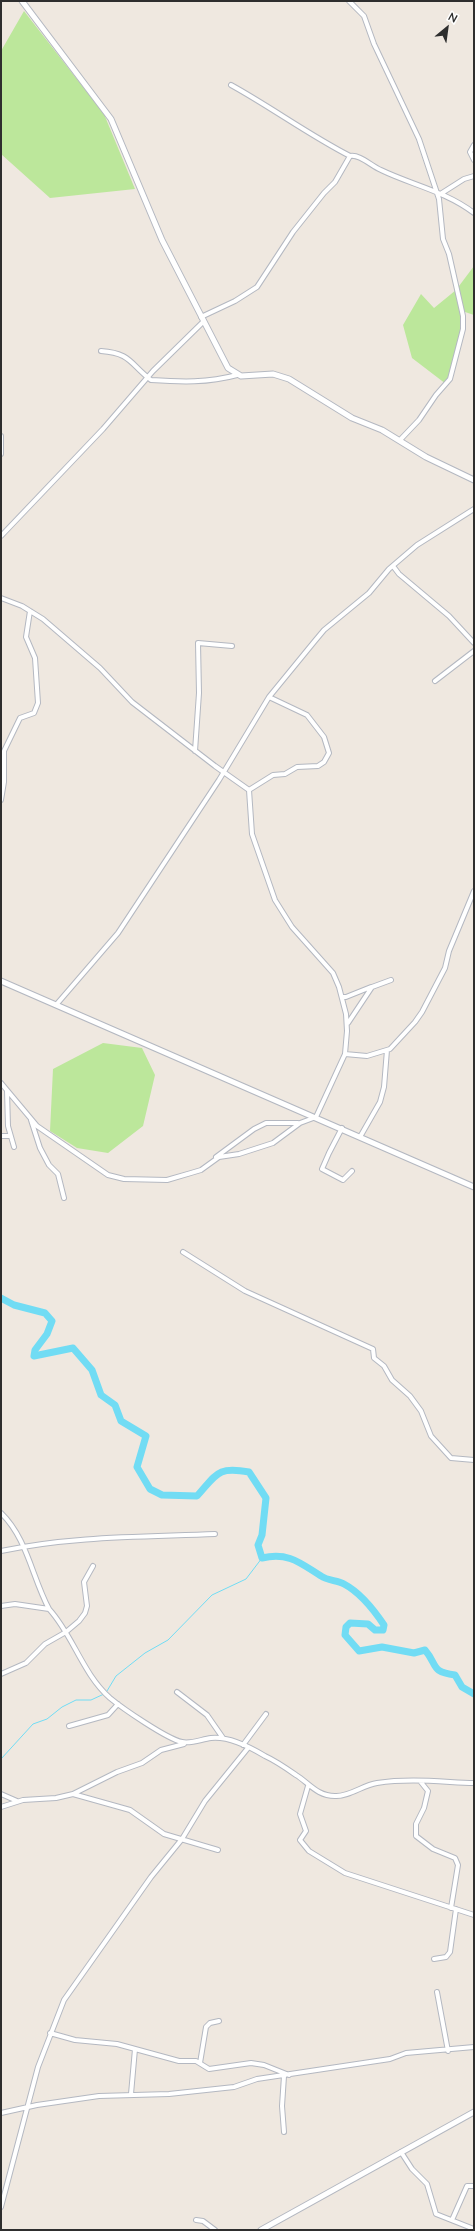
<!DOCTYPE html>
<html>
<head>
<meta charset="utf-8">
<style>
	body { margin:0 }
	#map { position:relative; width:475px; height:2231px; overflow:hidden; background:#efe8e0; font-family:Lato,sans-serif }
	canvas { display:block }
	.frame { position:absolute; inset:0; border:2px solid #2e2e2e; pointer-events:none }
	.north { position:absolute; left:427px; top:8px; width:40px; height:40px; -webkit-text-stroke:3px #fff; paint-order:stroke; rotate:29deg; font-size:11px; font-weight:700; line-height:16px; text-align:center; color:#2e2e2e }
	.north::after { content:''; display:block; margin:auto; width:14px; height:18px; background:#2e2e2e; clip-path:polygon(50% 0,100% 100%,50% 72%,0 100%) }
</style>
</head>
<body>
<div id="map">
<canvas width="475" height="2231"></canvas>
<div class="frame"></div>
<div class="north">N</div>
</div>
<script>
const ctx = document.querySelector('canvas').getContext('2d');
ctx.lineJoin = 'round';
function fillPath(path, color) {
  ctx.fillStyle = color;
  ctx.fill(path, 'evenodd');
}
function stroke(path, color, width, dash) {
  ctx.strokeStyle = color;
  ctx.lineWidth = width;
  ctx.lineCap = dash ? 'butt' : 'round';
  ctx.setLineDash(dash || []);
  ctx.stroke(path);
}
const green = new Path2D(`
	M24,11L104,114L135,189L50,198L1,154V51Z
	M474,266V315L465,312L455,363L446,384L412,358L403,325L421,294L434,308L456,290Z
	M103,1043L142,1048L155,1075L143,1126L108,1153L77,1148L50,1131L53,1069Z`);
const stream = new Path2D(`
	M107,1691L116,1676L145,1653L168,1640L212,1595L246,1579L262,1558
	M1,1759L33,1724L47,1719L62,1707L76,1700H91L104,1694`);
const river = new Path2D(`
	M1,1298L14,1305L45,1313L52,1321L47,1334L35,1350L34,1356L73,1348L92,1370L101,1395L115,1405L121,1421L146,1436L137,1467L150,1489L162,1495L197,1496C217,1474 217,1466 249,1472L266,1498L262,1535L258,1545L262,1558C289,1552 300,1563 321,1576C328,1581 337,1580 344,1584C361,1593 374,1610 384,1625L383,1630H375L368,1624L350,1623L346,1627L345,1635L359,1651L382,1647L414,1653L425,1650C438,1665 430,1672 455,1675L462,1687L474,1694`);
const minor = new Path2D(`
	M349,1L364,16L374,44L419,139L439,199L443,239L449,254L463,316V329L450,379L436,395L419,420L400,440
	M231,85C271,107 309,135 350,156
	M474,145L470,152L474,160
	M442,193L464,179L474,176
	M201,317L235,301L257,287L293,232L324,193L335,182L350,156C360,154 371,166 381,170C412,185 445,191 474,213
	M101,351C131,353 130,364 151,380C181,382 208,383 237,375
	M1,436V454
	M1,536L103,429L153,371L203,322
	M393,566L399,574L449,616L474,643
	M1,598L22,606L43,619L100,668L132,702L215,766L249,790L252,834L275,900L292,927L333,973L339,987L346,1014L347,1031L345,1054L316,1117L300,1123L273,1143L239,1154L219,1157L201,1170L191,1173L167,1180L124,1179L108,1175L37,1126L1,1083
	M435,681L474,651
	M195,751L199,693L198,643L232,646
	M249,790L273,775L285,774L297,767L318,766L324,762L329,753L324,737L307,715L269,697
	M1,800L4,782V751L20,718L34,713L38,703L35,658L26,637L30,611
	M342,997H346L371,987
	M56,1005L118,933L219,780L269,697L314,642L324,630L369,593L389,569L417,545L474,509
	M348,1023L372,987L391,980
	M345,1054L367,1056L390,1049L415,1022L422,1012L445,968L449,951L474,891
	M7,1091L8,1126L14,1147
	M31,1120L40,1148L49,1165L58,1174L64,1198
	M342,1128L329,1153L322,1169L343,1180L352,1171
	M1,1136H10
	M360,1137L380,1102L384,1087L387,1050
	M216,1157L254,1129L266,1123H298
	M183,1252L245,1291L373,1349L374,1358L384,1366L392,1380L410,1396L421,1411L431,1436L451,1458L474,1460
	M1,1513C27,1538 32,1577 49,1609
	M1,1551C71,1536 143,1537 215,1534
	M1,1606L15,1604L49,1609C73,1635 82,1673 110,1698C122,1708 167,1739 182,1742C192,1744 202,1739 211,1738C229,1736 250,1747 265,1756C276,1761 286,1768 296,1775C309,1783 317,1796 335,1796C349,1797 363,1785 377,1783C410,1778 442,1782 474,1783
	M1,1674L26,1663L45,1644L66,1632L79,1621L85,1613L87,1606L84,1582L93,1566
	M177,1692L207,1715L223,1738
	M69,1726L108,1715L118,1704
	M243,1745L266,1714
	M420,1781L428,1791L424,1808L416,1824V1836L433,1849L455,1858L458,1865L451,1908
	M308,1786L300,1814L306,1831L300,1840L309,1851L345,1873L474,1915
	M1,1794L17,1801
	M73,1794L130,1810L164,1834L218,1850
	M1,1807L23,1800L56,1798L73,1794L117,1772L142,1763L161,1750L184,1744
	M434,1959L446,1957L450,1952L456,1909
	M437,1992L448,2051
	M50,2033L75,2040L117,2044L179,2061H196L209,2069L251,2063L264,2065L289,2075
	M200,2063L206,2027L210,2023L219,2021
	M131,2094L135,2049
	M1,2113L37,2105L99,2096L169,2094L234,2087L257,2079L390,2059L406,2053L474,2047
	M284,2132L282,2106L284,2076
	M401,2152L412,2169L427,2184L436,2214L474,2229
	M1,2207L38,2067L64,2000L151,1877L182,1839L205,1801L248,1748
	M196,2220L203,2221L215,2230
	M452,2220L467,2186H474`);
const tertiary = new Path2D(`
	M22,1L111,119L162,240L228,368L241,376L273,374L289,379L352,418L382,430L426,457L474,480
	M1,981L474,1187
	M261,2230L474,2112`);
fillPath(green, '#bce79b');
stroke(stream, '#71dcf4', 1);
stroke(river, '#71dcf4', 7);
stroke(minor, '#b4b8c1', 6);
stroke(tertiary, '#b4b8c1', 7);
stroke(minor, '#fff', 4);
stroke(tertiary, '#fff', 5);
</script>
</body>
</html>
